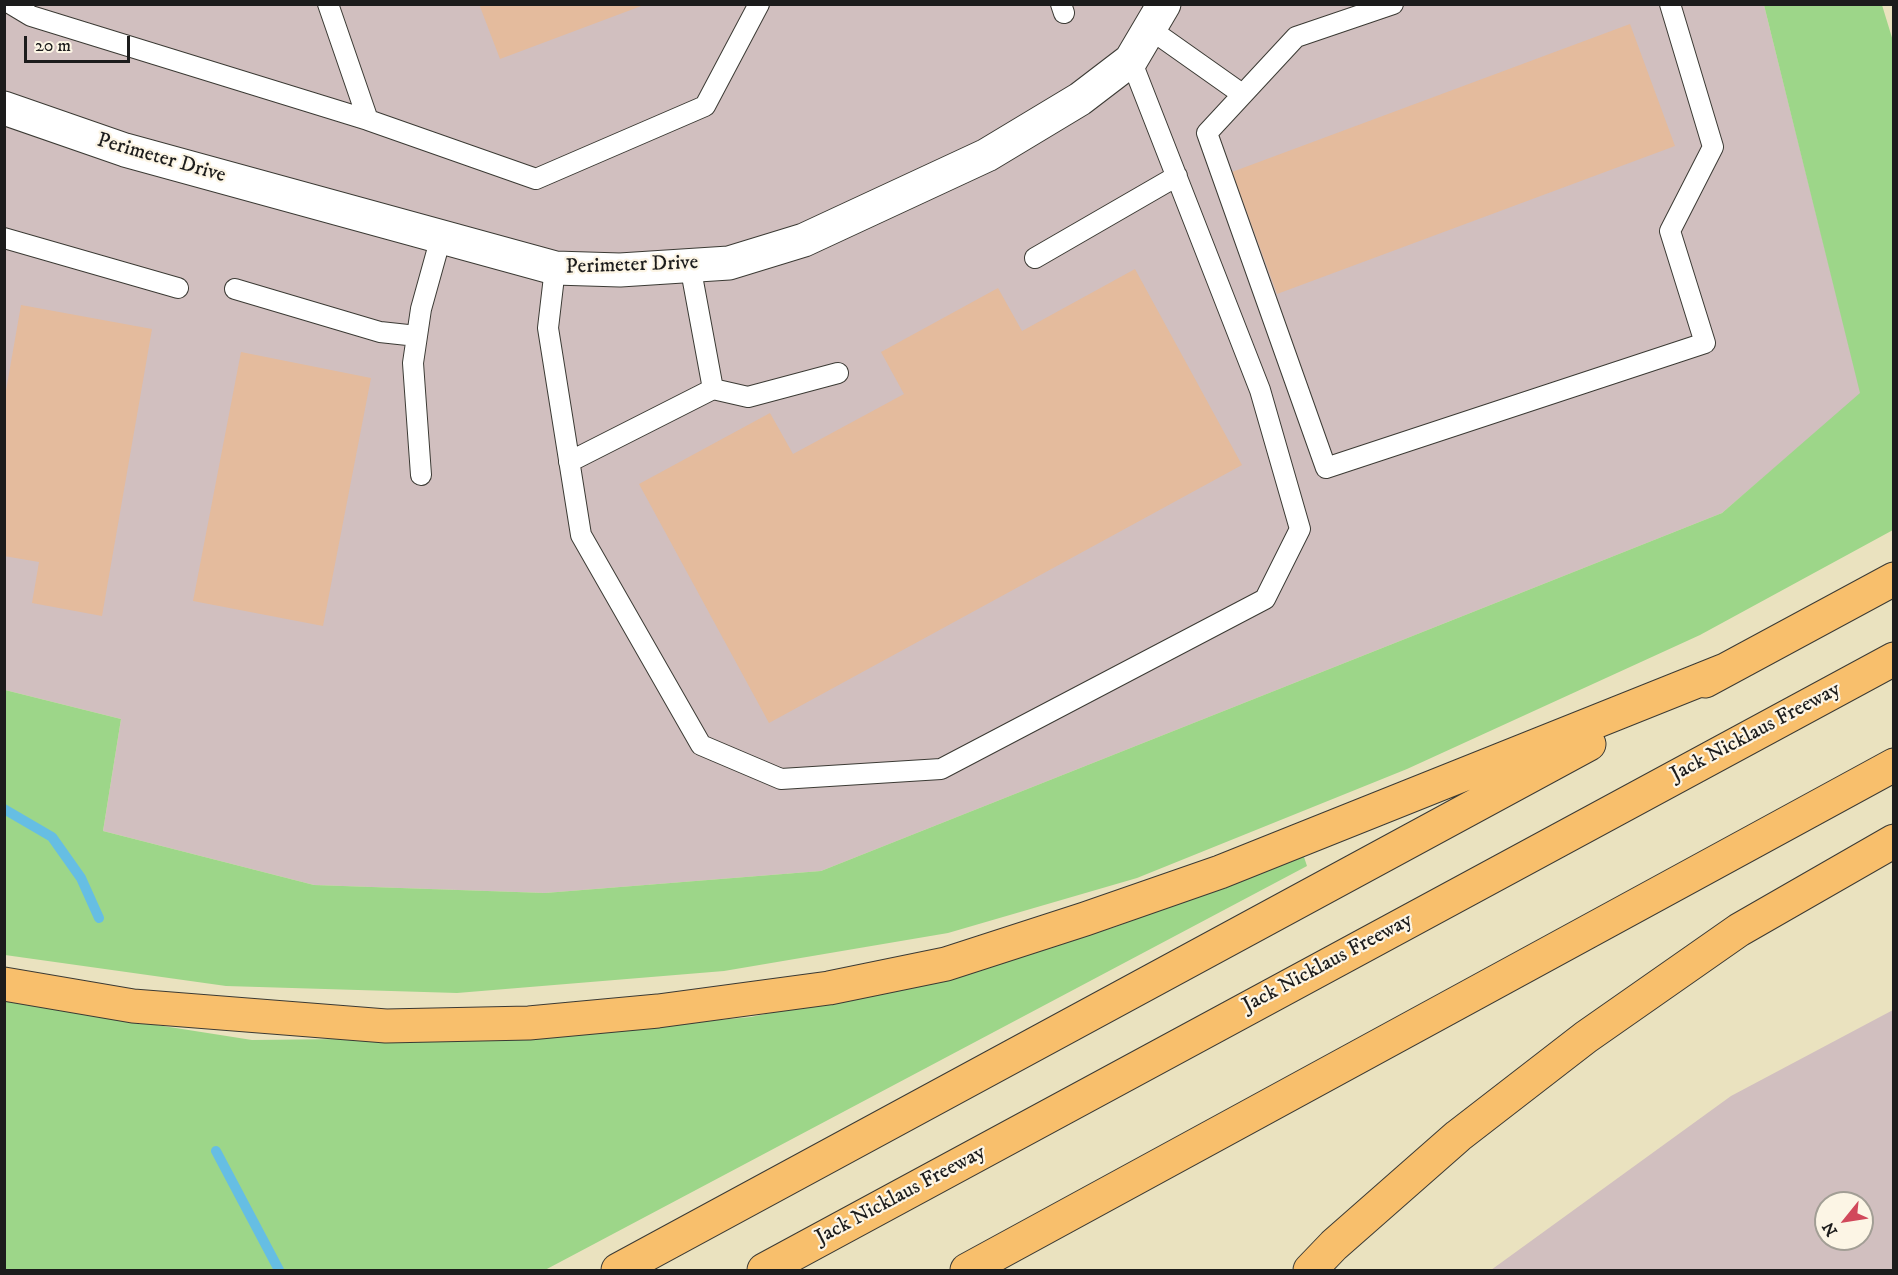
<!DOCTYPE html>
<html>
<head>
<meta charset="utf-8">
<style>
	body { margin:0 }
	#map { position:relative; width:1898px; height:1275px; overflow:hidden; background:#eae2bf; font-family:"IM FELL DW Pica",serif }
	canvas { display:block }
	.frame { position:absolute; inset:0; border:6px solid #1c1c1c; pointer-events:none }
	.north { position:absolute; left:1814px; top:1191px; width:60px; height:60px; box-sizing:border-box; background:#fcf5e5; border:2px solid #a29e95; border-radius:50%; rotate:240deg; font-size:16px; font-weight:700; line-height:24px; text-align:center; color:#1c1c1c }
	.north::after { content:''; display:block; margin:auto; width:21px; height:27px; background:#d1495b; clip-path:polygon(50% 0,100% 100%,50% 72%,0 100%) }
	.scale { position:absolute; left:24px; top:36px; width:106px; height:27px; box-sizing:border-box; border:3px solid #1c1c1c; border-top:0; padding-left:8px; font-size:18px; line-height:21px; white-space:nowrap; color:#1c1c1c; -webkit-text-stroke:4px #fcf5e5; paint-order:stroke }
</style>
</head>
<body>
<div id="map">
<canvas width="1898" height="1275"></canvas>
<div class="frame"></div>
<div class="north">N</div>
<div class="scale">20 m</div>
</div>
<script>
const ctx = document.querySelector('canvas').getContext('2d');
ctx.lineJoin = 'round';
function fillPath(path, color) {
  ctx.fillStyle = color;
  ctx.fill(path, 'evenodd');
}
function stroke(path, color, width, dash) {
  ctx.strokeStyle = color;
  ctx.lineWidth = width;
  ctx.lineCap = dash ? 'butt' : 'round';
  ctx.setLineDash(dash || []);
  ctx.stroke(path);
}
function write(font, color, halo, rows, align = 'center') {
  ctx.font = font + ' "IM FELL DW Pica",serif';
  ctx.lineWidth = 4.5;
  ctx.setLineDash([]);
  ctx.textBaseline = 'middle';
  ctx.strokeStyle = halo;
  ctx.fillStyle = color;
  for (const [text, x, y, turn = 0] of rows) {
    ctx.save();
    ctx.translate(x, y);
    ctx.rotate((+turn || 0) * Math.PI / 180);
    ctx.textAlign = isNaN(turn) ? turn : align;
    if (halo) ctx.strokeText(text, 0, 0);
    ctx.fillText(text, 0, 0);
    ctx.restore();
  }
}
const industrial = new Path2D(`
	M5,5H1764L1861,394L1722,513L821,871L545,893L314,885L103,831L121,719L5,690Z
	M1893,1010V1270H1491L1731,1096ZM1826,1203H1862V1239H1826Z`);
const green = new Path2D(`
	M1764,5H1882L1893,41V530L1700,635L1407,769L1137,878L948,933L724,971L457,993L226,986L5,955V690L121,719L103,831L314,885L545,893L821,871L1722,513L1860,393Z
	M1303,854L1307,866L545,1270H5L4,1001L252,1040L530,1037L751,1017L956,974L1115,927Z`);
const stream = new Path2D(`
	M4,809L52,837L81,878L99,918
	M216,1151L279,1270`);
const building = new Path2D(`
	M479,4H644V5L500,59Z
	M1630,24L1675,146L1277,294L1232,172Z
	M1135,269L1242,465L769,723L639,484L770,413L793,454L904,394L881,352L998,288L1022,331Z
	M21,305L152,329L102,616L32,603L39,562L4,556V402Z
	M241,352L371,378L323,626L193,601Z`);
const lane = new Path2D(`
	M11,4L31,16L368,120
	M328,4L368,120L536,179L705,106L759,4
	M1061,4L1064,13
	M1393,4L1296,37L1207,133L1326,468L1705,343L1670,231L1713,147L1670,4
	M1150,29L1242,94
	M4,238L178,288
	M1035,258L1177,176
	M690,265L713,389
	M555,268L548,328L581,535L701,745L781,779L941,769L1265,599L1300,529L1260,390L1131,60
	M235,289L380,332L417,336
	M569,462L713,389L748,397L838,373
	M421,475L413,363L421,309L441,237`);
const street = new Path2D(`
	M4,108L125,150L555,268L620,270L729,263L804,240L987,155L1080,99L1131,60L1164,4`);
const highway = new Path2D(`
	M1705,681L1894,579
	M4,984L133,1006L386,1026L529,1023L658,1011L829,988L946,964L1085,919L1220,872L1725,670
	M618,1270L1589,744
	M764,1270L1894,659
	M967,1270L1894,765
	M1310,1270L1334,1245L1458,1136L1586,1037L1739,930L1894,841`);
const streetNames = [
	["Perimeter Drive",161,159,16],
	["Perimeter Drive",632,266,-2],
	["Jack Nicklaus Freeway",1756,733,-28],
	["Jack Nicklaus Freeway",1328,964,-28],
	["Jack Nicklaus Freeway",901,1196,-28]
];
fillPath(industrial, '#d1bfbf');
fillPath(green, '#9dd689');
stroke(stream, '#66bee3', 10);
fillPath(building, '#e4bb9d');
stroke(lane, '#3b3a34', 22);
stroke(street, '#3b3a34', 35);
stroke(highway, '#3b3a34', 35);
stroke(lane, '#fff', 20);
stroke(street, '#fff', 33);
stroke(highway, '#f8bf6c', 33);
write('21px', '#1c1c1c', '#fcf5e5', streetNames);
</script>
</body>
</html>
